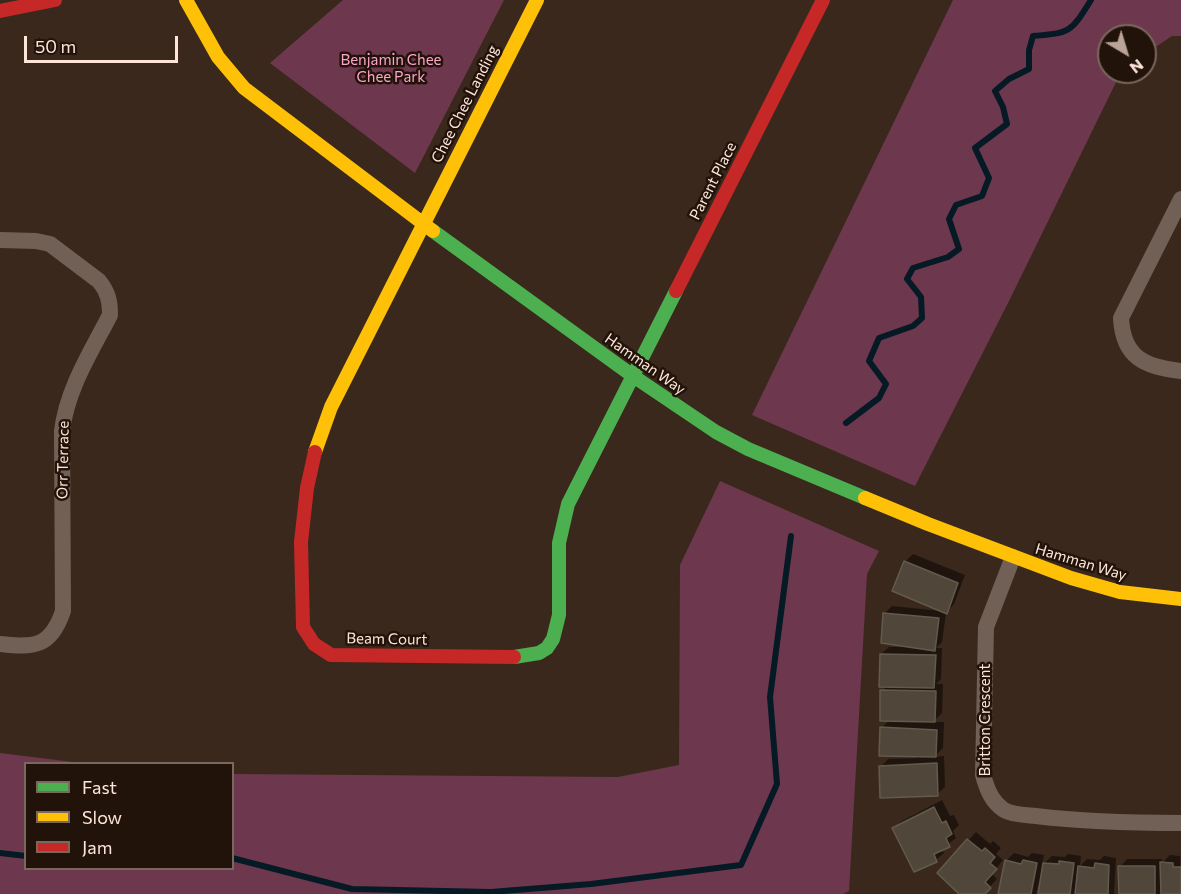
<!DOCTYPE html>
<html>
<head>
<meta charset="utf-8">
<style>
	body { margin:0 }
	#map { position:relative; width:1181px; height:894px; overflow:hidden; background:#3a281c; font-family:Commissioner,sans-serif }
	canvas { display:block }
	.legend { position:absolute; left:24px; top:762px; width:210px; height:108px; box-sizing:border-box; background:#22130a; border:2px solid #7a675d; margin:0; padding:8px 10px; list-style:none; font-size:18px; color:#fde6d9 }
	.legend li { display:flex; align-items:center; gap:12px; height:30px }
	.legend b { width:30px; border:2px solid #7a675d }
	.north { position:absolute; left:1097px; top:24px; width:60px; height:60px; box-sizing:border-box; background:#22130a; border:2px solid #7a675d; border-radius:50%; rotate:142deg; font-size:16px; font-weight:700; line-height:24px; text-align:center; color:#fde6d9 }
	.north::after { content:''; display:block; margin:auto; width:21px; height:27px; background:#b9a497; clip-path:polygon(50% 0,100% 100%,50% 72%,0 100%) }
	.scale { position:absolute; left:24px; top:36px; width:154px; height:27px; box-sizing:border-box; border:3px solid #fde6d9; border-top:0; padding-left:8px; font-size:18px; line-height:21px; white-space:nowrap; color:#fde6d9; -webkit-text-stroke:4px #22130a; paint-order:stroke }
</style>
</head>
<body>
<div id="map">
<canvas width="1181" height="894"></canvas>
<ul class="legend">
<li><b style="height:8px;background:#4caf50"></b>Fast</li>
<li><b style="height:8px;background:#ffc107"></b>Slow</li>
<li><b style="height:8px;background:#c62828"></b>Jam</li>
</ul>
<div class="north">N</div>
<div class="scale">50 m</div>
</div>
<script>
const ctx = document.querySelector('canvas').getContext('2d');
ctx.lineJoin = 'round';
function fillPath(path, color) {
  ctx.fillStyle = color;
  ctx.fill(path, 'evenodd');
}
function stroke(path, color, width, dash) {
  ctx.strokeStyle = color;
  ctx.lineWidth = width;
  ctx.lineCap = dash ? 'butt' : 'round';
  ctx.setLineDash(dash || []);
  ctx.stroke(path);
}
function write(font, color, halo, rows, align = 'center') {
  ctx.font = font + ' Commissioner,sans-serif';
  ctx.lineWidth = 5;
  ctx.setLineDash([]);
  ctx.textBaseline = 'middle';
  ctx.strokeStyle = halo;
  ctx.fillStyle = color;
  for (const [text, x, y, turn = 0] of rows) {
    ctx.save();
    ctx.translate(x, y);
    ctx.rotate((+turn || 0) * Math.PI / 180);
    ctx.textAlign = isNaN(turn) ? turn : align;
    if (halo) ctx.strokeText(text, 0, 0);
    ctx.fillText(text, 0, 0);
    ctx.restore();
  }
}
const green = new Path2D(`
	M343,0H504L415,173L270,63Z
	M953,0H1181V36H1172L1145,54V36H1109V72H1121L1009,301L915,486L752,415Z
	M720,481L879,551L867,574L849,891L843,894H0V753L81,763L26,764V868H232L233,774L618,777L679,765L680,565Z`);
const shadow = new Path2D(`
	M913,554L965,575L954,604L946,613L942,642L936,648H942L941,679L936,684H943L942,713L933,722H944L943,748L934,757L944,756L945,787L937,794L881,767L888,759L916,758V755L881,728L890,720L882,691L887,686L881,654L889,647H907L908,645L884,614L892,606L941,611L905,562Z
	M942,800L950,816L954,815L959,825L953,831L956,838L942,849L944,853L936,860L894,828L902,821Z
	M976,832L990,844L993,841L1001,848L996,854L1003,860L992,874L997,879L983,894H961L939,873Z
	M1014,853L1028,857L1032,853L1044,855L1042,865L1052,856L1065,857L1068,854L1081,856L1080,866L1087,859L1100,860L1104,856L1116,858L1114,894H1040L1042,878H1040L1036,894H999L1006,861Z
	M1170,855L1180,856L1181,894H1120V867L1127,859H1162V863Z`);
const stream = new Path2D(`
	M846,423L879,398L886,384L869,361L879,338L913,326L922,318L921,297L907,279L913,268L948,257L959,249L949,219L956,205L982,196L989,178L975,148L1007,124L1003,107L995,91L1009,79L1029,69V50L1033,36C1071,33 1071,32 1091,0
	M0,853L26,856
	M232,858L352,889L491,892L591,884L741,865L777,784L770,697L791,536`);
const building = new Path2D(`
	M904,561L958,583L947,614L892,591Z
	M883,613L939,618L935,651L881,643Z
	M880,654L936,655L934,688L879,687Z
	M880,690L936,691L935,722L880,721Z
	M880,727L937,730L936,757L879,756Z
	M937,763L938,796L880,798L879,766Z
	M934,807L942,823L946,821L952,834L946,838L950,847L934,854L937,862L914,872L892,828Z
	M967,839L982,851L985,848L995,857L990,863L997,869L985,882L991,888L985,894H959L937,873Z
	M1005,860L1021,864L1023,860L1037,863L1031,894H998Z
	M1059,861L1074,863L1070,894H1038L1043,863L1059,864Z
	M1160,862L1173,863V867H1181V894H1161Z
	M1095,863L1109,865L1108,894H1075L1078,866L1094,868Z
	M1118,866H1155V894H1119Z`);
const street = new Path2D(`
	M1181,199L1121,318C1123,357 1144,367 1181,371
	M0,240L36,241L50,244L99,281C108,292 110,301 110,315C91,352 67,389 62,431L63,611C51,647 34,648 0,644
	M1013,557L986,627L983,775C987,789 991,801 1004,810C1012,815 1027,815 1036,816C1085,822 1132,823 1181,823`);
const fast = new Path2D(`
	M433,231L633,376L716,432L748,449L865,498
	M514,657L539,653L547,648L553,639L559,615V543L568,504L676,291`);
const slow = new Path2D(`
	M186,0L218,57L244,88L433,231
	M315,452L331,407L537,0
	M865,498L928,524L1071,578L1120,592L1181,599`);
const jam = new Path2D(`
	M0,11L55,0
	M676,291L823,0
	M315,452L307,488L301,542L303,627L314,644L331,655L514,657`);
const parkNames = [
	["Benjamin Chee",391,60],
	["Chee Park",391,77]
];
const streetNames = [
	["Chee Chee Landing",465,104,-63],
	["Parent Place",713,181,-63],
	["Hamman Way",645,364,35],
	["Orr Terrace",63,460,-89],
	["Hamman Way",1081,562,17],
	["Beam Court",387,639,1],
	["Britton Crescent",985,720,-90]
];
fillPath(green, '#6d384e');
fillPath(shadow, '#0007');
stroke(stream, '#051a25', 6);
fillPath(building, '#50473a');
stroke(building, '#625b4c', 1.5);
stroke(street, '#716055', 16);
stroke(fast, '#4caf50', 14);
stroke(slow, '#ffc107', 14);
stroke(jam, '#c62828', 14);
write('15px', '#fca4cb', '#22130a', parkNames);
write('15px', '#fde6d9', '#22130a', streetNames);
</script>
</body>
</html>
